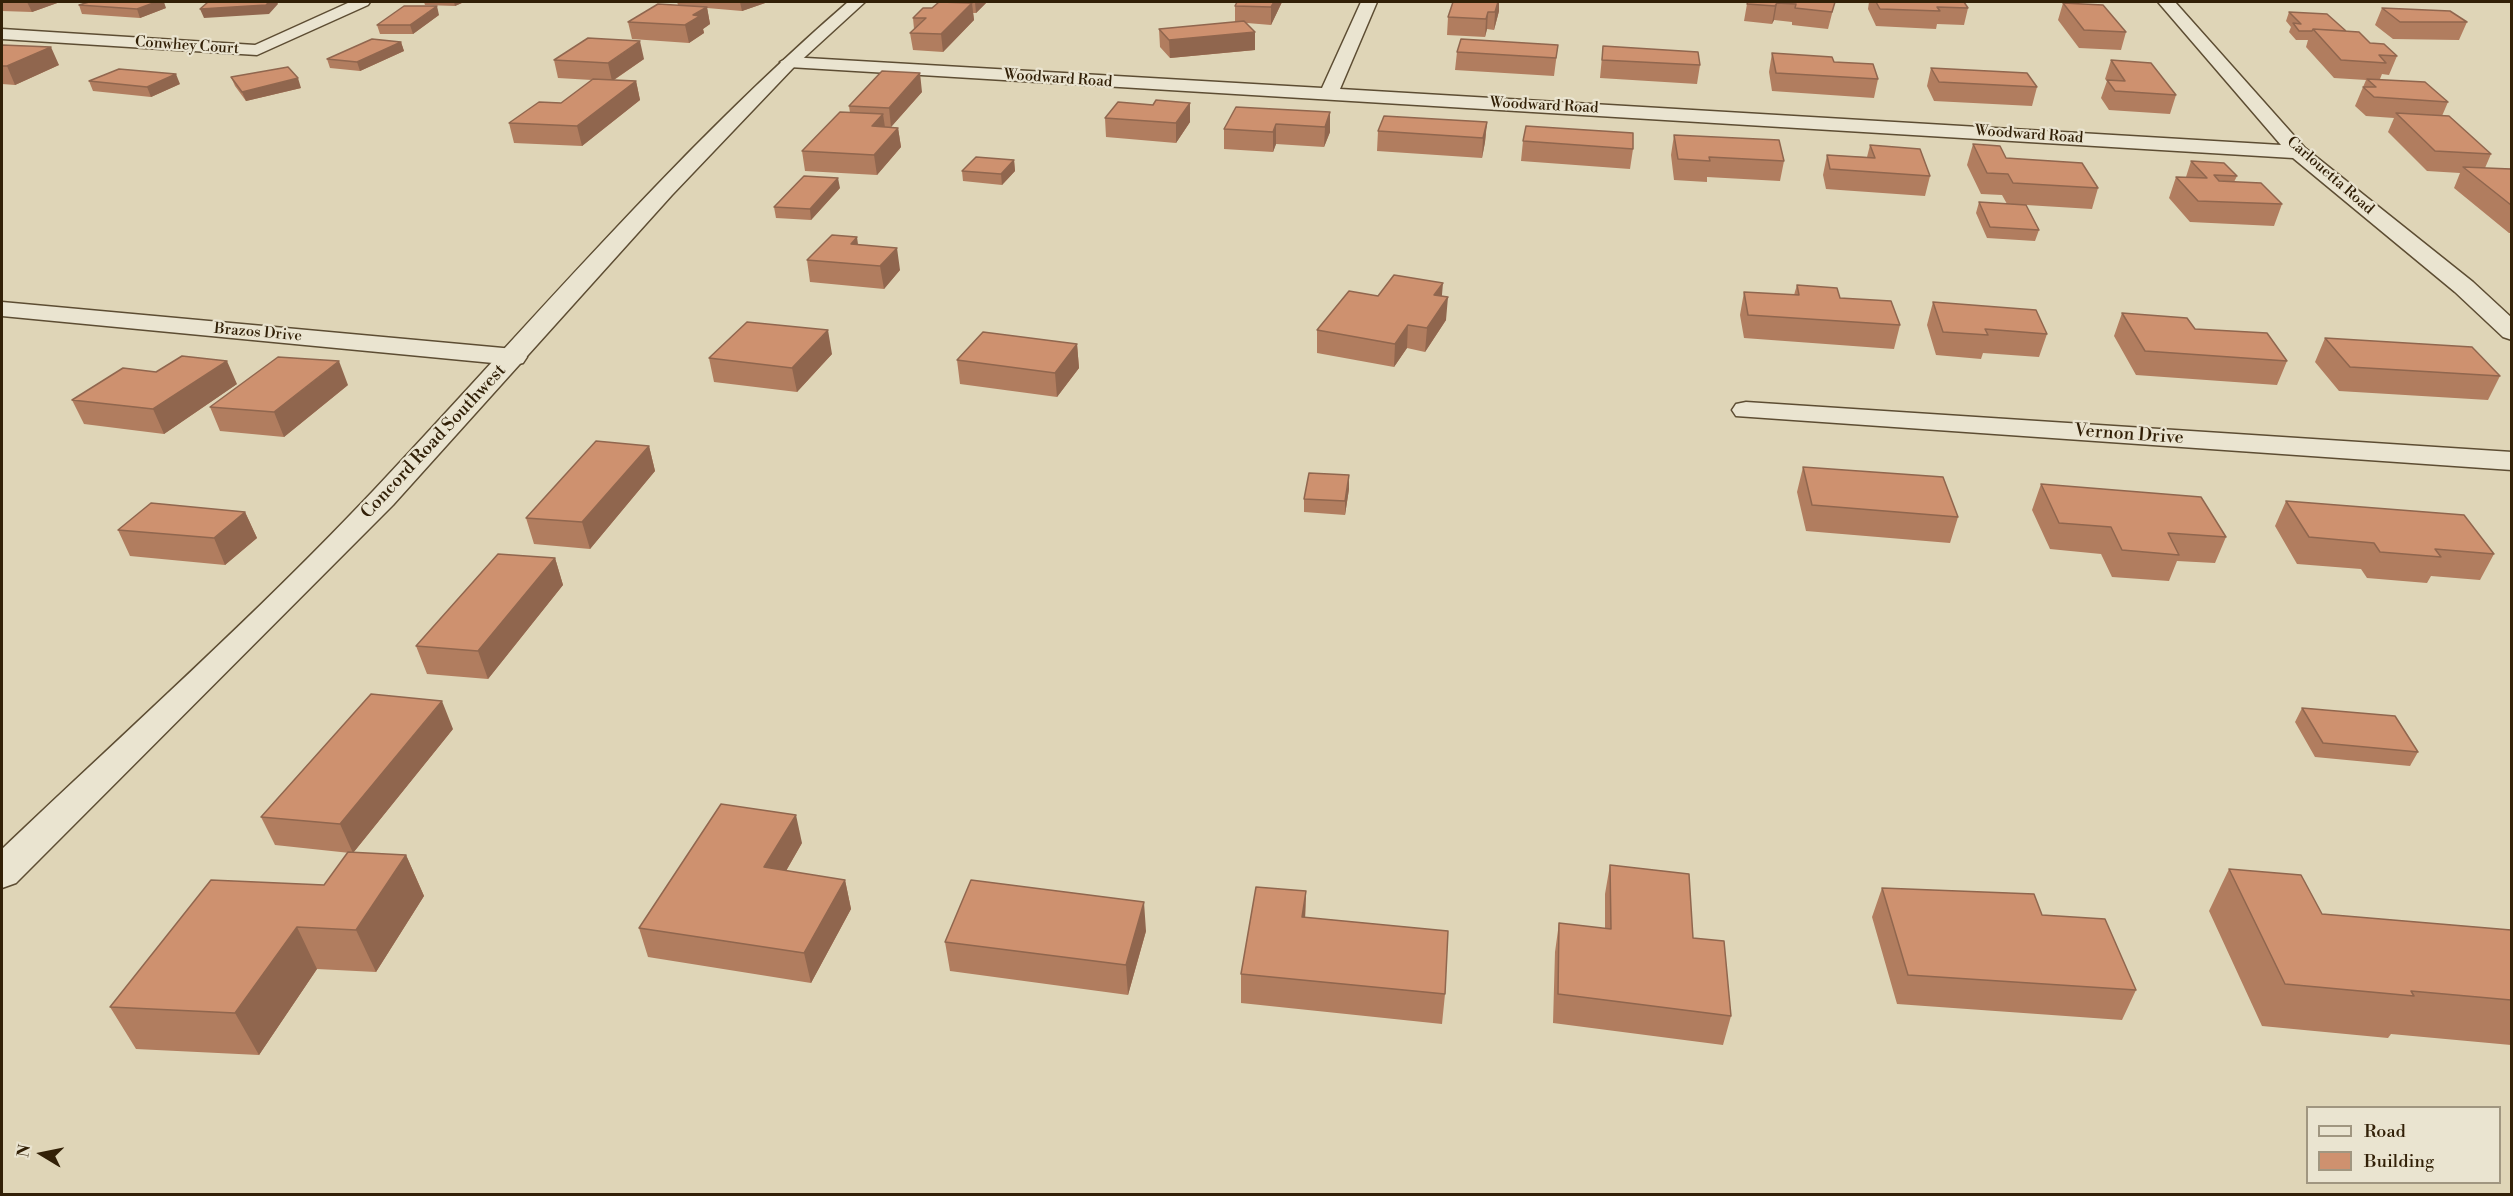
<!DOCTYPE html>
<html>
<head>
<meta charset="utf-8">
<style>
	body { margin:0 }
	#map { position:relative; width:2513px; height:1196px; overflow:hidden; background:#dfd5b7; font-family:"Libre Bodoni",serif }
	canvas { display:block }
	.frame { position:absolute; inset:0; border:3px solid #322007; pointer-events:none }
	.legend { position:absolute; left:2306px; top:1106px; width:195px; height:78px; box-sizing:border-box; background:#eae4d0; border:2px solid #a09680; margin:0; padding:8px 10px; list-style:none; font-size:18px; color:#322007 }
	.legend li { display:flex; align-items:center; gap:12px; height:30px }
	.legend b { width:30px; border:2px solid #a09680 }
	.north { position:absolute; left:12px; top:1124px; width:60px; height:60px; -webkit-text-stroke:4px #eae4d0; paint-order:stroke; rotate:280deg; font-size:16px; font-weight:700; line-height:24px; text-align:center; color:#322007 }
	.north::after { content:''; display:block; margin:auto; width:21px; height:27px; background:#322007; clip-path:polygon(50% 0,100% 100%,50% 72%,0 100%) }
</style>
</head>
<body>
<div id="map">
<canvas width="2513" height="1196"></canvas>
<div class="frame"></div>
<ul class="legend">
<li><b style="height:8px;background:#eae4d0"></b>Road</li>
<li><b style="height:16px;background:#ce916f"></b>Building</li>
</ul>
<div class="north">N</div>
</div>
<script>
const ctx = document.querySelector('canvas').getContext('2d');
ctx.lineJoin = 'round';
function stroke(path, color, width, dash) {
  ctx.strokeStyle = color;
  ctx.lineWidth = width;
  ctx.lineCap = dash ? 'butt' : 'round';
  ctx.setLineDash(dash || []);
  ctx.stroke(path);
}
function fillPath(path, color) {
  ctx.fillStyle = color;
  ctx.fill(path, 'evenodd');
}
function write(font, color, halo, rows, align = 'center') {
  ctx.font = font + ' "Libre Bodoni",serif';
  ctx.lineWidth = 4.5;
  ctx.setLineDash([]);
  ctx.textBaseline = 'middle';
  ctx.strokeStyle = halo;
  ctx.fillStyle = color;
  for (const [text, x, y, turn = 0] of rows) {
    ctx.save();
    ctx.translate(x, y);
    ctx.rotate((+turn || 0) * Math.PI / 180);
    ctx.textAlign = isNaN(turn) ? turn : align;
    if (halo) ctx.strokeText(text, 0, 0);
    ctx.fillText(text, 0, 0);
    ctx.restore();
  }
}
const minor = new Path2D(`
	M350,2H370L368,5L257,55L2,39V29L255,45Z
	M1361,2H1377L1340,89L2281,145L2158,2H2175L2305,148L2473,282L2512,318V340L2503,337L2455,292L2293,158L789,67L780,62L789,57L1322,88Z
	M2,302L514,349L523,351L527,357L523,363L514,365L2,316Z
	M1746,402L2512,452V470L1736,416L1732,410L1736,404Z`);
const tertiary = new Path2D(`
	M848,2H865L795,66L672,195L393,505L16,883L2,888V849C126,731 256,615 374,490C529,325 677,150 848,2Z`);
const wall = new Path2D(`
	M2,2H60L32,12L2,11Z
	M424,2H464L455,6L425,5Z
	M677,2H768L742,11L707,8L710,24L703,29L704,33L689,43L632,39L628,22L689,6L678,5Z
	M943,2H987L976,13H973L974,20L943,52L913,50L910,33L914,29L913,18Z
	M1237,2H1282L1271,25L1247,23L1255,50L1170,58L1160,47L1159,29L1235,22V6Z
	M1453,2H1499V11L1494,30L1487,29L1485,37L1447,35L1448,17Z
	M1835,2L1828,29L1792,25V22L1774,20L1772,24L1744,21L1747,4Z
	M1869,2H1964L1968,8L1964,25L1937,24L1936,29L1876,26L1868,9Z
	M2063,3L2126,32L2121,50L2079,48L2058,20Z
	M79,5L166,8L140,18L82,14Z
	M2382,8L2467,22L2459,40L2393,39L2375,25Z
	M2289,12L2346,31L2397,56L2389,75L2382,74L2380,79L2448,102L2442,116L2491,154L2485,168L2511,169V233H2509L2454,188L2460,173L2427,171L2388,132L2394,118L2366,116L2355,106L2366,80L2334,78L2306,47L2308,40H2296L2289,32L2291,27L2286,21Z
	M439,15L413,34H380L377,25Z
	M401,42L404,51L360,71L330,68L327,59Z
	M2,45L59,65L15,85L2,84Z
	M1558,45L1554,76L1455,70L1457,52Z
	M1603,46L1700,65L1697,84L1600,78Z
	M1772,53L1834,62L1878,79L1874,98L1772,91L1769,72Z
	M644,59L614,80L636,81L640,100L582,146L514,143L509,123L561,103L592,80L558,78L554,60Z
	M2111,60L2176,95L2170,114L2109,110L2101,98L2107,81L2105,79Z
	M1931,68L2037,87L2032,106L1934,101L1927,86Z
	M231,77L301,88L246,101L235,86Z
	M89,81L180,84L151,97L93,91Z
	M922,92L891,127L898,128L901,147L877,175L805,171L802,151L850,113L849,106Z
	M1190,103V122L1176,143L1106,137L1105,118L1153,105Z
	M1330,112V132L1324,147L1276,144L1273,152L1224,149V129Z
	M1487,122L1485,142L1482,158L1377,151L1378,131Z
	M1674,135L1784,161L1780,181L1707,177V182L1674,180L1671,155Z
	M1523,141L1633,149L1630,169L1521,161Z
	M1973,144L2006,158L2098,188L2092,209L2026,205L2039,230L2035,241L1987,238L1976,213L1979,202L2007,204L2002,195L1981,194L1967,165Z
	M1870,145L1930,176L1925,196L1826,189L1823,175L1827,155L1867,157Z
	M1014,160L1015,171L1002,185L963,181L962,171Z
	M2191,161L2237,176L2234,182L2282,204L2274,226L2190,222L2169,198L2176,177H2186Z
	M840,188L811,220L776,218L774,207Z
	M858,244L900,270L884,289L810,282L807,260Z
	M1797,285L1840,298L1900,325L1894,349L1744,338L1740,315L1744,292L1794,295Z
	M1378,296H1442L1446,320L1425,352L1407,348L1394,367L1317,353V330Z
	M1933,302L2047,334L2039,357L1983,353L1981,359L1936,355L1927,325Z
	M2122,313L2287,361L2277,385L2136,375L2114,336Z
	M2325,338L2500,376L2488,400L2339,391L2315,362Z
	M1077,344L1079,368L1057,397L960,384L957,360Z
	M832,354L797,392L714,382L709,358Z
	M237,384L164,434L84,424L72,400Z
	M348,385L284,437L220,431L210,407Z
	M649,446L655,471L590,549L534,544L526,518Z
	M1803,467L1958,517L1950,543L1806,531L1797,492Z
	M2041,484L2226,537L2215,563L2177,561L2169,581L2112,577L2101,554L2050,549L2032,510Z
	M1349,489L1345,515L1304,512V499Z
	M2286,501L2494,554L2480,580L2431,576L2427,583L2367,578L2361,569L2297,564L2275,526Z
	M245,512L257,538L225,565L130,556L118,530Z
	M555,558L563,585L488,679L427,674L416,646Z
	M2302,708L2418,752L2410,766L2315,757L2295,722Z
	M453,729L353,853L406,855L424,896L376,972L317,969L259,1055L136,1049L110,1007L324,885L350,853L275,845L261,817Z
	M802,843L786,871L845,880L851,909L811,983L648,957L639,928Z
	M1610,865L1693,938L1731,1016L1723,1045L1553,1023L1555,952L1559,923L1605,929V894Z
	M2229,869L2322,914L2511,930V1045L2391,1034L2388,1038L2262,1026L2209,911Z
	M1882,888L2042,915L2136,990L2122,1020L1897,1004L1872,917Z
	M1306,891L1305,917L1445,994L1442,1024L1241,1003V974Z
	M1146,931L1128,995L950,971L945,942Z`);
const shadedWall = new Path2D(`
	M27,2H60L32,12Z
	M156,2H164L166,8L140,18L137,9Z
	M269,2H277L278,4L269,14L204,18L200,9Z
	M454,2H464L455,6Z
	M740,2H768L742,11Z
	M975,2H987L976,13Z
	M1274,2H1282L1271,25V7Z
	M1498,2H1499V11L1494,30L1495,12Z
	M972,3L974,20L943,52L941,34Z
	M1777,3L1774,20L1772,24L1775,6Z
	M437,6L439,15L413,34L410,25Z
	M707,7L710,24L703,29L704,33L689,43L685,25L693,15Z
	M1488,12L1487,29L1485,37L1486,19Z
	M1255,32V50L1170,58L1169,40Z
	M640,41L644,59L612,81L608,63Z
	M401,42L404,51L360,71L357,62Z
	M51,47L59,65L15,85L7,66Z
	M920,73L922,92L891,127L889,108Z
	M176,74L180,84L151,97L147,87Z
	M298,78L301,88L246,101L242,92Z
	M636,81L640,100L582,146L577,126Z
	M1190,103V122L1176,143V123Z
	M1330,112V132L1324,147L1325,127Z
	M883,114L886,134L872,126Z
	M1487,122L1485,142L1482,158L1483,138Z
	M1276,124V144L1273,152V132Z
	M898,128L901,147L877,175L874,155Z
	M1014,160L1015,171L1002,185L1001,174Z
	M838,178L840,188L811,220L810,209Z
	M857,237L860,259L851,244Z
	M897,248L900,270L884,289L880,266Z
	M1443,283L1441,306L1434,295Z
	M1448,297L1446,320L1425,352L1427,328Z
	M1408,325L1407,348L1394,367L1395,344Z
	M828,330L832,354L797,392L792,368Z
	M1077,344L1079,368L1057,397L1055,373Z
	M227,361L237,384L164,434L153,409Z
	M339,361L348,385L284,437L274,412Z
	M649,446L655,471L590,549L582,522Z
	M1349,475V489L1345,515V501Z
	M245,512L257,538L225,565L214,538Z
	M555,558L563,585L488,679L478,651Z
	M442,701L453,729L353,853L340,824Z
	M796,815L802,843L771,897L764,867Z
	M406,855L424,896L376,972L356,930Z
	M845,880L851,909L811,983L804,953Z
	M1306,891L1305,921L1302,917Z
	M1144,902L1146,931L1128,995L1126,965Z
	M297,927L317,969L259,1055L235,1013Z`);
const building = new Path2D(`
	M89,2H156L137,9L79,5Z
	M208,2H269L266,5L200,9Z
	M939,2L972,3L941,34L910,33L926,18H913L923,8H932Z
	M1237,2H1274L1271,7L1235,6Z
	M1453,2H1498L1495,12H1488L1486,19L1448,17Z
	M1748,2H1835L1832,12L1795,8L1796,4L1777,3L1775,6L1747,4Z
	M1876,2H1964L1968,8L1937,7L1940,11L1880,9Z
	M2063,3L2103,5L2126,32L2084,30Z
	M658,4L707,7L693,15L700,16L685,25L628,22Z
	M404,6H437L410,25H377Z
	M2382,8L2450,11L2467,22H2400Z
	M2289,12L2327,14L2346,31L2313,29L2312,31H2299L2293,23L2301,24Z
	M1244,21L1255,32L1169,40L1159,29Z
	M2313,29L2359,32L2370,43L2384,44L2397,56L2379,55L2386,63L2341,60Z
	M588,38L640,41L608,63L554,60Z
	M372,39L401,42L357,62L327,59Z
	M1461,39L1558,45L1556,58L1457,52Z
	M2,45L51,47L7,66H2Z
	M1603,46L1698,52L1700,65L1602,60Z
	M1772,53L1832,57L1834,62L1873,64L1878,79L1776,73Z
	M2111,60L2151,63L2176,95L2115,91L2107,80L2125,81Z
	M288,67L298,78L242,92L231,77Z
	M1931,68L2027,73L2037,87L1939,82Z
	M119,69L176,74L147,87L89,81Z
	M882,71L920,73L889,108L849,106Z
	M593,79L636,81L577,126L509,123L539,102L561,103Z
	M2367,79L2425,82L2448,102L2374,97L2363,87H2376Z
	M1156,100L1190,103L1176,123L1105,118L1118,102L1153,105Z
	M1236,107L1330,112L1325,127L1276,124L1273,132L1224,129Z
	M840,112L883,114L872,126L898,128L874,155L802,151Z
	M2396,113L2449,116L2491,154L2435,151Z
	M1384,116L1487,122L1483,138L1378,131Z
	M1526,126L1633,133V149L1523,141Z
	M1674,135L1779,140L1784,161L1709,157L1710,161L1678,159Z
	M1973,144L2000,146L2006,158L2082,163L2098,188L2013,183L2008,174L1987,173Z
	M1870,145L1920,149L1930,176L1830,169L1827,155L1875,158Z
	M976,157L1014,160L1001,174L962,171Z
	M2191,161L2224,163L2237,176L2214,175L2219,181L2261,183L2282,204L2198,201L2176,177L2207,178Z
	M2463,167L2511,169V205Z
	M804,176L838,178L810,209L774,207Z
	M1979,202L2026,205L2039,230L1990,227Z
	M832,235L857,237L851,244L897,248L880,266L807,260Z
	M1394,275L1443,283L1434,295L1448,297L1427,328L1408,325L1395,344L1317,330L1349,291L1378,296Z
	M1797,285L1837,288L1840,298L1891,301L1900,325L1748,315L1744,292L1799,295Z
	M1933,302L2036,310L2047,334L1985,329L1988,335L1943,332Z
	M2122,313L2187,318L2195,329L2267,333L2287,361L2145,351Z
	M747,322L828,330L792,368L709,358Z
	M983,332L1077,344L1055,373L957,360Z
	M2325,338L2472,347L2500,376L2350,367Z
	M182,356L227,361L153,409L72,400L123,368L156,372Z
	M278,357L339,361L274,412L210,407Z
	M596,441L649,446L582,522L526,518Z
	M1803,467L1943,477L1958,517L1812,505Z
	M1309,473L1349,475L1345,501L1304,499Z
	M2041,484L2201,497L2226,537L2168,533L2179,555L2122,550L2111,527L2059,523Z
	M2286,501L2464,515L2494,554L2435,549L2441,557L2380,552L2374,543L2309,537Z
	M151,503L245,512L214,538L118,530Z
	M498,554L555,558L478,651L416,646Z
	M371,694L442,701L340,824L261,817Z
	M2302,708L2395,716L2418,752L2323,743Z
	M721,804L796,815L764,867L845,880L804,953L639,928Z
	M348,852L406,855L356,930L297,927L235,1013L110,1007L211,880L324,885Z
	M1610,865L1689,874L1693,938L1724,941L1731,1016L1558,994L1559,923L1611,929Z
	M2229,869L2301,875L2322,914L2511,930V1000L2411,991L2414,996L2285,984Z
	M971,880L1144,902L1126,965L945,942Z
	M1256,887L1306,891L1302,917L1448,931L1445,994L1241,974Z
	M1882,888L2034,894L2042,915L2105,919L2136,990L1908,975Z`);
const farStreetnames = [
	["Conwhey Court",187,46,4],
	["Woodward Road",1058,79,4],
	["Woodward Road",1544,106,3],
	["Woodward Road",2029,135,4],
	["Carlouetta Road",2330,176,41],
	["Brazos Drive",258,333,5]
];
const streetNames = [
	["Vernon Drive",2129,435,4],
	["Concord Road Southwest",434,442,-47]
];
stroke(minor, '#5d4d33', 3);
stroke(tertiary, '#5d4d33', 3);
fillPath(minor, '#eae4d0');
fillPath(tertiary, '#eae4d0');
fillPath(wall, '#b17d5f');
fillPath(shadedWall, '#90664e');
fillPath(building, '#ce916f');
stroke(building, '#90664e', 1.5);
write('15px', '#322007', '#eae4d0', farStreetnames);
write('18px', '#322007', '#eae4d0', streetNames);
</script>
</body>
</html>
